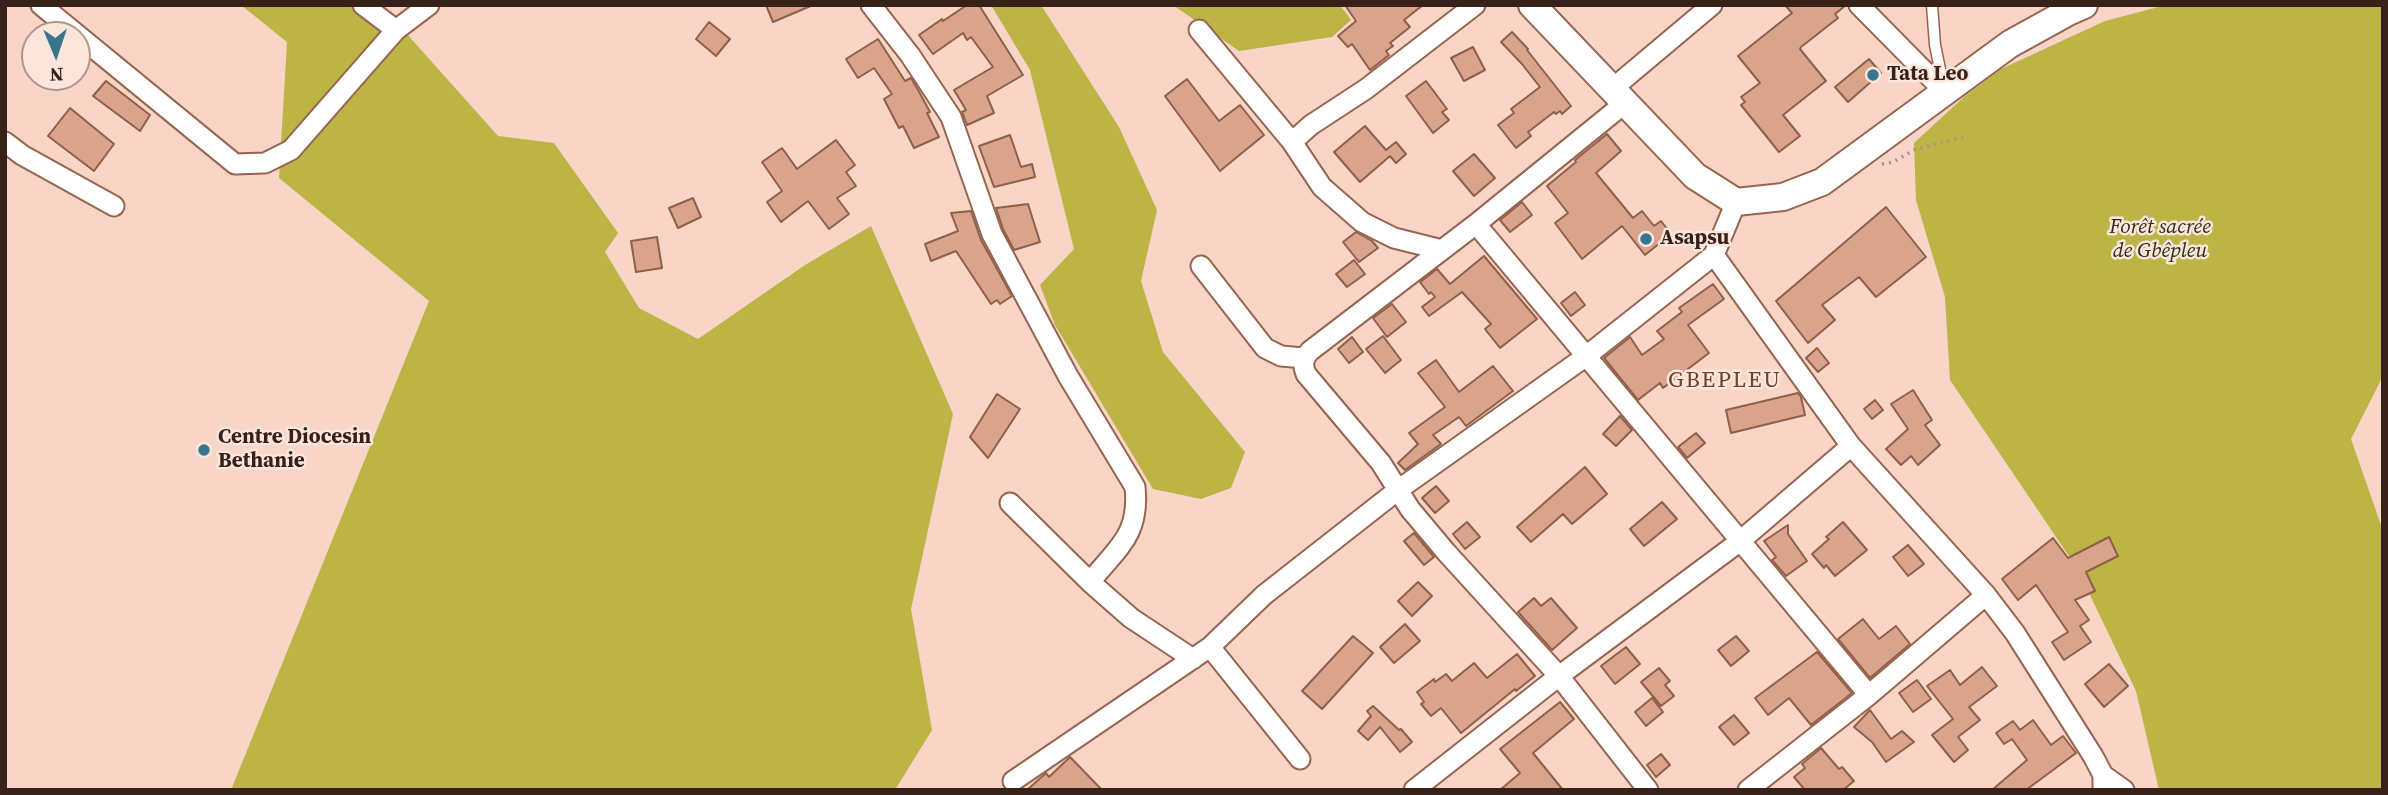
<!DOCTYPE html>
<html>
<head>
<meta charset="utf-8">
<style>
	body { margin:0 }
	#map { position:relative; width:2388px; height:795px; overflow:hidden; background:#f8d5c6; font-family:"Source Serif 4",serif }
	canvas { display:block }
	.frame { position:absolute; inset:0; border:7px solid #372219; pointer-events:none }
	.north { position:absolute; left:21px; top:21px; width:70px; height:70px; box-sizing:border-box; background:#fce5db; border:2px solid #ad978d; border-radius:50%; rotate:178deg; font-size:19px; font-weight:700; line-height:28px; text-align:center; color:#372219 }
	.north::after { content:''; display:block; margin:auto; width:24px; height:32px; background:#39768c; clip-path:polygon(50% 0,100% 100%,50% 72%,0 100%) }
</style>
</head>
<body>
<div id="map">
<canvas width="2388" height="795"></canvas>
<div class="frame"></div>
<div class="north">N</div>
</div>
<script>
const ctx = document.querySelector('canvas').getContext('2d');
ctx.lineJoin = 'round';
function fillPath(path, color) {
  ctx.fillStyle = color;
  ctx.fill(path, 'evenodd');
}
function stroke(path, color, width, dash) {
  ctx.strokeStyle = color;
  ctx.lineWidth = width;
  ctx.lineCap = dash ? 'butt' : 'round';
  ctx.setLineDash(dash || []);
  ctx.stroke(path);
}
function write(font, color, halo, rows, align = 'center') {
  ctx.font = font + ' "Source Serif 4",serif';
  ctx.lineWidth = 5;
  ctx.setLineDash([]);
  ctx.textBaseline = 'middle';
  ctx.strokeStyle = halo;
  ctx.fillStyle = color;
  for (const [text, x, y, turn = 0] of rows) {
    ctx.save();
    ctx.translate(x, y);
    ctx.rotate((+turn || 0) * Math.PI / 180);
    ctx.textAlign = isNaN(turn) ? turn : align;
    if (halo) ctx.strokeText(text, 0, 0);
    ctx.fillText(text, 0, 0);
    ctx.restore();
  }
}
const green = new Path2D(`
	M241,5H381L498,136L554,143L618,233L605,252L639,308L698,339L805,265L871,226L953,414L911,609L932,730L895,790H231L429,301L279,178L287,42Z
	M991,5H1041L1119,127L1157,210L1141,281L1163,352L1245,452L1231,488L1201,499L1153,489L1055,325L1040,285L1074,249L1030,70Z
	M1173,5H1340L1351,20L1332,37L1239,51Z
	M2166,5H2383V376L2351,439L2383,531V788L2381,790H2159L2136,691L2077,568L1950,380L1945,297L1916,200L1914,143L1965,96L2001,69L2105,21Z`);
const building = new Path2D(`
	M766,5H813L773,22Z
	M967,5H979L1023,75L987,96L994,113L967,125L962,112L966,110L954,90L993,67L971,37L967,40L963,33L933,54L919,35L942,19L943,21Z
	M1345,5H1423L1404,20L1410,27L1390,43L1393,46L1386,51L1389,55L1370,70L1352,44L1348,47L1338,36L1356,21Z
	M1785,5H1846L1835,14L1838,18L1801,47L1800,49L1826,81L1783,115L1800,136L1779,152L1741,105L1745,102L1741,97L1760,83L1738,56L1792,13Z
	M709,22L730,39L716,56L696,39Z
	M1512,32L1528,49L1527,50L1571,106L1562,114L1560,111L1556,114L1554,112L1528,132L1531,136L1516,148L1498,125L1514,113L1511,109L1540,87L1522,64L1501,42Z
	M878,39L905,81L911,78L917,88L930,112L927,113L939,137L914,148L903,126L899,128L884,99L892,94L874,68L858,78L846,59Z
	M1473,47L1485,70L1464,81L1451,58Z
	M1869,59L1881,73L1848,102L1835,87Z
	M1187,79L1219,121L1240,105L1264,135L1220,171L1165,96Z
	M106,81L150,115L140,131L93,96Z
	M1426,81L1447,109L1442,112L1449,120L1433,133L1406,96Z
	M70,108L114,144L94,171L48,136Z
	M1365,126L1386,150L1396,142L1406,154L1396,163L1390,156L1360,182L1334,152Z
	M1607,134L1621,151L1596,173L1633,218L1642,211L1654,226L1661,221L1671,234L1645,255L1622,226L1582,259L1555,223L1568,213L1547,186L1576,162L1575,160Z
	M1010,135L1021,167L1032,164L1035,177L994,187L979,146Z
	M836,140L855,165L846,172L856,186L837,198L849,214L829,229L808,201L781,222L767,202L782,191L762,162L782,148L797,169Z
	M1474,154L1495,178L1474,196L1453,171Z
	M693,198L701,217L678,228L669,208Z
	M1522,202L1532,215L1510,232L1500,220Z
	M1028,204L1040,242L1014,250L1003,229L996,208Z
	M1886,207L1926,257L1876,297L1859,277L1822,305L1835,320L1808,343L1776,301Z
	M971,211L981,240L1012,296L1000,304L997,300L991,304L956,251L931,261L925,244L958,231L951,213Z
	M1356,232L1372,241L1378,248L1359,262L1343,242Z
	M657,237L662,268L636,272L631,241Z
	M1484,256L1537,319L1500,348L1485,329L1491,324L1462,292L1429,316L1422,307L1435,297L1431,292L1429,294L1420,282L1437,269L1450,284Z
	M1354,260L1365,274L1347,287L1336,274Z
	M1713,284L1724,299L1688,325L1709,353L1663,388L1660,383L1638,400L1604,358L1630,337L1642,355L1664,339L1657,331L1682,312L1679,308Z
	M1575,292L1585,305L1571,316L1561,303Z
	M1392,304L1406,322L1387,337L1373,318Z
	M1383,336L1401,360L1385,373L1366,349Z
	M1352,337L1363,352L1349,363L1338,349Z
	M1817,348L1829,363L1818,372L1806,358Z
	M1436,360L1459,392L1493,366L1513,391L1466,426L1459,417L1433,435L1441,444L1405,470L1398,463L1418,444L1409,433L1445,407L1418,373Z
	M1913,390L1932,420L1925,425L1940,445L1918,465L1911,456L1901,465L1886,449L1908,429L1891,404Z
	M1798,393L1801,397L1805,415L1731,433L1726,410Z
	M997,394L1020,409L988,458L970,437Z
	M1875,400L1883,410L1872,419L1864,409Z
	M1620,416L1632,430L1616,446L1603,434Z
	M1696,433L1705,443L1687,458L1678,447Z
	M1585,467L1607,494L1572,524L1563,514L1531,542L1517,527Z
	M1436,486L1449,501L1435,513L1422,498Z
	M1662,502L1677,519L1644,546L1630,529Z
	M1467,522L1480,537L1465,549L1453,534Z
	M1843,522L1867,550L1835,576L1826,565L1824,568L1812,554L1829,539L1826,537Z
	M1788,525V534L1807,561L1786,576L1772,560L1776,557L1764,541Z
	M1414,533L1434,557L1424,565L1404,541Z
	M2109,537L2118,556L2086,572L2095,591L2075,600L2089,620L2080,626L2091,642L2064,660L2052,642L2068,632L2036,585L2018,600L2002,579L2053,538L2068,558Z
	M1908,545L1924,564L1908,576L1893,557Z
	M1418,582L1432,596L1412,616L1398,601Z
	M1534,598L1541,606L1551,598L1577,628L1552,650L1518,612Z
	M1863,619L1879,639L1896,626L1910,644L1870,678L1838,639Z
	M1405,624L1420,641L1394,663L1380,647Z
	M1353,636L1373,653L1322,709L1302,691Z
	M1736,636L1749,651L1731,666L1718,650Z
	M1626,647L1640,664L1615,684L1601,666Z
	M1817,652L1852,693L1811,725L1789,698L1768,715L1755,698Z
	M1517,654L1535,676L1516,691L1515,689L1461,733L1441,708L1431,716L1421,704L1424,702L1417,692L1434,679L1435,682L1446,674L1452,681L1474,663L1487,678Z
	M2109,664L2128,686L2104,707L2085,684Z
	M1982,667L1997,686L1969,707L1980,720L1958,737L1968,750L1954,762L1932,735L1953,719L1927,686L1950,670L1960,685Z
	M1659,668L1670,681L1665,685L1674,696L1661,706L1641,682Z
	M1917,680L1931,699L1913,712L1899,693Z
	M1652,698L1663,712L1646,726L1635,712Z
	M1560,702L1574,719L1533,753L1563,790H1500L1520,773L1500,749Z
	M1373,706L1399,730L1401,729L1412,742L1400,752L1380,727L1368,740L1358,731L1371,716L1367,711Z
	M1870,710L1891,739L1902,731L1914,742L1886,762L1872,742L1854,727Z
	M1734,715L1749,733L1734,745L1719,727Z
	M2033,720L2051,745L2063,736L2076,753L2026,790H1992L2027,760L2012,739L2004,744L1996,733L2013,721L2020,730Z
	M1821,748L1839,769L1842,767L1854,781L1843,790H1805L1794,777L1805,768L1802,764Z
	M1661,754L1670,765L1656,777L1647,765Z
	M1070,757L1102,790H1027L1046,773L1049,777Z`);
const path = new Path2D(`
	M1882,164L1893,162L1914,150L1963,137`);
const lane = new Path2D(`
	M1932,5L1935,45L1943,84`);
const street = new Path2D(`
	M41,5L235,164L265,163L291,150L396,30
	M363,5L396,30L429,5
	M871,5L910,55L951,117L992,234L1068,376L1135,487C1140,535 1118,547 1090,582
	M1859,5L1944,91
	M1199,30L1292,142L1322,187L1362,222L1394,238L1442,250
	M1612,89L1712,5
	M1625,103L1476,224L1310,351C1303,359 1302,364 1306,374L1381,463L1410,509L1446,552L1559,676L1648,790
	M5,142L22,155L114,206
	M1292,142L1311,125L1366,89L1475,5
	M1476,224L1869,695
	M1714,255L1851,446L1986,595L2015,633L2093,756L2103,775V790
	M1201,266L1265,348L1281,356L1304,358
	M1010,503L1090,582L1131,618L1193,659
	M1210,647L1300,759
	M2103,775L2124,790
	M1013,781L1210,647L1264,595L1398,490L1585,357L1714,255L1736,202
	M1414,790L1559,676L1739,542L1851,446
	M1748,790L1869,695L1986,595`);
const secondary = new Path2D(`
	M1532,5L1695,176L1736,202L1783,197L1822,182L2010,44L2068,12L2084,5`);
const markers = [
	[1873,75,7,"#39768c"],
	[1646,239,7,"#39768c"],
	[204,450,7,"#39768c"]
];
const poiNames = [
	["Tata Leo",1887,75],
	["Asapsu",1660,239],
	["Centre Diocesin",218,438],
	["Bethanie",218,462]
];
const parkNames = [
	["Forêt sacrée",2160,228],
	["de Gbêpleu",2160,252]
];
const neighbourhoodNames = [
	["GBEPLEU",1725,381]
];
fillPath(green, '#bcb445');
fillPath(building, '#daa38b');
stroke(building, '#905f48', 2);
stroke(lane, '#97654f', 13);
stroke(street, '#97654f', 23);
stroke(secondary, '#97654f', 30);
stroke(path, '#af9185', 3.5, [2, 5]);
stroke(lane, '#fff', 10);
stroke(street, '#fff', 19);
stroke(secondary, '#fff', 26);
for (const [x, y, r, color] of markers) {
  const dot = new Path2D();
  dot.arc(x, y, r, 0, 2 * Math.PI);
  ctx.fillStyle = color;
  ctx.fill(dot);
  stroke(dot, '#fce5db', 2.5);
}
write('bold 21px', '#372219', '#fce5db', poiNames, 'left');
write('italic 21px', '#2e2d18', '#fce5db', parkNames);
ctx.letterSpacing = '2px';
write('23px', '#71432d', '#fce5db', neighbourhoodNames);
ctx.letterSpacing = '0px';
</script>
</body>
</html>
